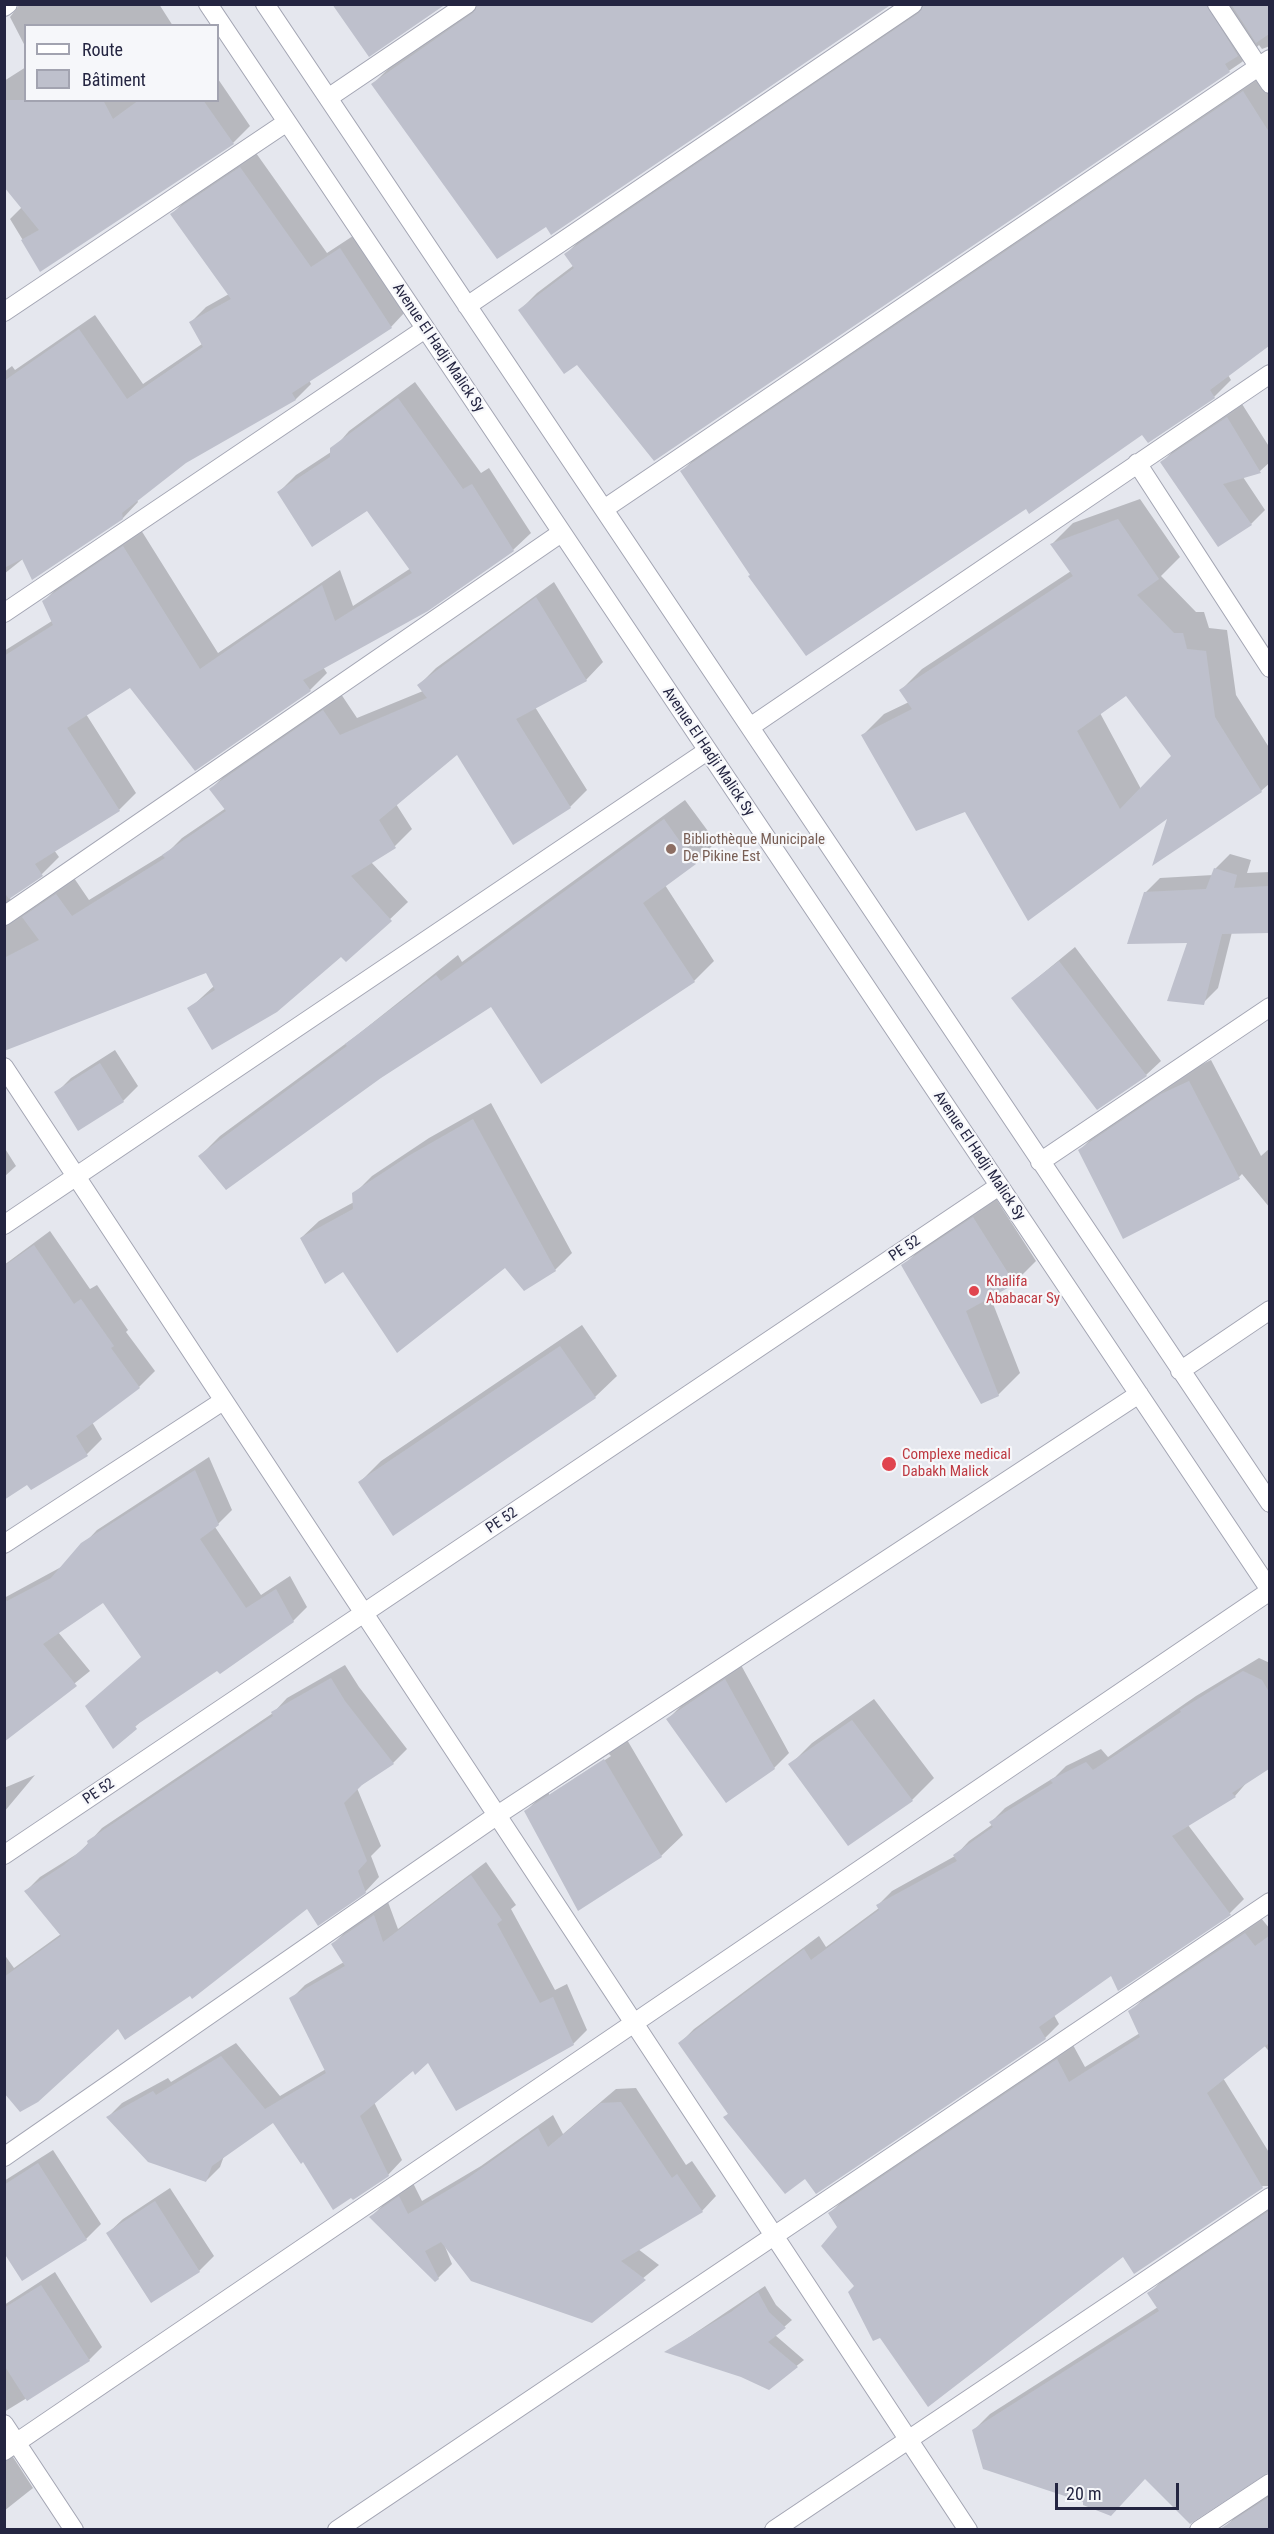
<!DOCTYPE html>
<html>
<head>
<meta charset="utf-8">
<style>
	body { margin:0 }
	#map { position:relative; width:1274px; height:2534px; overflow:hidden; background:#e5e7ee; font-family:"Roboto Condensed",sans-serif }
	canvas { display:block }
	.frame { position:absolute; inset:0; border:6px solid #242541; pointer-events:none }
	.legend { position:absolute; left:24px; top:24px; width:195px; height:78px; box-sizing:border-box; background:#f6f7fa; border:2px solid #a2a3b0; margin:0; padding:8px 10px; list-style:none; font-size:18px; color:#242541 }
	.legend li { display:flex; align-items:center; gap:12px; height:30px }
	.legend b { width:30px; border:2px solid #a2a3b0 }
	.scale { position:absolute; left:1055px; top:2483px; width:124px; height:27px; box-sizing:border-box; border:3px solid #242541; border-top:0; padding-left:8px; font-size:18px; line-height:21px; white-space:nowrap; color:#242541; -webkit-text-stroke:4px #f6f7fa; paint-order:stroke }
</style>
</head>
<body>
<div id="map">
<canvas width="1274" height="2534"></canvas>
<div class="frame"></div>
<ul class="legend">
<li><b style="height:8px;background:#fff"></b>Route</li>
<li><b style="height:16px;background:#bec0cc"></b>Bâtiment</li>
</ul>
<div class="scale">20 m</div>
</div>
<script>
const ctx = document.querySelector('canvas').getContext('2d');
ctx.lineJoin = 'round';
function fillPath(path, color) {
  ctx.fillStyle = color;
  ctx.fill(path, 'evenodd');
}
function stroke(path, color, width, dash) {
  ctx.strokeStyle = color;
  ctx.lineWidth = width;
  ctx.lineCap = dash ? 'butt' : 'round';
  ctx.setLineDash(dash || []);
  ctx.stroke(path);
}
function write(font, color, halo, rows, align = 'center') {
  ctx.font = font + ' "Roboto Condensed",sans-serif';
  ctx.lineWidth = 4.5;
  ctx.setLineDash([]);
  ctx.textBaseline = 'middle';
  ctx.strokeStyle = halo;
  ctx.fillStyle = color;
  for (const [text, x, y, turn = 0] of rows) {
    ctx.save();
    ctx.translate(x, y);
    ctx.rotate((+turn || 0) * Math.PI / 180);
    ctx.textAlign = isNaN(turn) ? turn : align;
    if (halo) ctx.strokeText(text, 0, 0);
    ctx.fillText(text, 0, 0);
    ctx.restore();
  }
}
const shadow = new Path2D(`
	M20,4H159L173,26H26V48L10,17Z
	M1270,4V46L1262,49L1259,45L1242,62L654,459L577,363L520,310L537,293L574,265L566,254L583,237L925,4Z
	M479,6L546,225L373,84L390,67Z
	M26,67V100H218V79L250,126L233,143L41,270L10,219L22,207L4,184V81Z
	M1270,69V344L1228,375L1231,380L1214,397L1143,433L1026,507L752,575L682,471L699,454Z
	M256,153L327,253L356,234L406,311L391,327L309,380L311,384L296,399L185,462L137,500L138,502L123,518L24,558L4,574V372L12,366L15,370L95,315L143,384L202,344L191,322L206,307L229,294L172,214L187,199Z
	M415,382L481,473L489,468L531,533L513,550L323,667L327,673L310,690L131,686L86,714L136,793L119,810L54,850L59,857L42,874L10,897L11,905L74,878L89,900L169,851L182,838L226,808L211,789L228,772L341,694L357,718L423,691L419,685L436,668L554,582L603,662L586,680L535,707L587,790L570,807L457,753L396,804L412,829L395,846L371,862L408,902L347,960L342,955L189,1009L214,986L207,971L4,1016V651L52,621L44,601L61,584L141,530L218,653L340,570L353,606L411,568L368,509L279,492L296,475L331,452L349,431Z
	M1242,404L1270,448V462L1260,471L1243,477L1265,510L1251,524L1162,462L1177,447Z
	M1140,499L1180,557L1161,576L1196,612H1204L1209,628L1227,630L1236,695L1270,749V783L1261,791L1170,816L966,810L862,736L884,714L909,702L901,690L922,669L1071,571L1052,544L1073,523ZM1127,694L1173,756L1141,789L1100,713Z
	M685,800L716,842L695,863L665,885L714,961L694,981L491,1005L200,1156L220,1136L356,1036L458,955L462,962Z
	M1230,854L1251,860L1247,873L1270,872V931L1232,932L1218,988L1203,1003L1189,942L1145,893L1160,878L1213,875L1215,869Z
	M1075,947L1161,1061L1146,1075L1013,998Z
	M115,1050L138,1086L123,1101L56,1093L71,1078Z
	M1211,1060L1261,1156L1270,1148V1208L1242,1174L1239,1177L1080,1150L1101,1129L1184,1073Z
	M491,1103L572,1253L555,1270L505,1266L343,1270L301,1238L319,1221L354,1202V1194L372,1176L429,1138Z
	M4,1147L16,1166L4,1177Z
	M995,1197L1036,1261L1014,1283L990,1296L1020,1373L998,1395L903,1266L925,1244Z
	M50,1231L90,1289L97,1285L128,1330L126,1332L155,1371L139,1387L92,1422L102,1439L87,1454L31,1488L28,1483L4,1498V1265Z
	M582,1325L617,1376L595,1397L359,1483L381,1461Z
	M209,1457L232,1510L215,1527L261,1595L290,1576L307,1607L293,1621L149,1714L113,1747L142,1656L103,1601L58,1632L90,1671L4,1740V1598L63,1566L97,1530Z
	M1259,1658L1270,1663V1767L1248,1781L1235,1796L1188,1825L1244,1899L1230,1913L1118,1989L1111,1974L1054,2015L1059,2024L1045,2038L806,2176L725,2117L729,2113L680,2043L694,2029L819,1936L826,1947L879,1908L878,1905L892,1891L955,1856L969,1841L993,1824L991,1822L1005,1808L1055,1777L1066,1766L1101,1749L1108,1757L1196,1696Z
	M345,1665L359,1687L407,1749L393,1763L357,1788L381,1846L371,1856L379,1877L365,1892L307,1907L191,1994L118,2027L4,2091V1954L14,1968L61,1934L26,1891L40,1877L80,1852L102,1828L273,1713L287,1698Z
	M741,1665L789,1753L774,1768L668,1719L682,1705Z
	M874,1699L934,1778L912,1800L848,1844L790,1765L812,1743Z
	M626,1738L683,1835L661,1856L526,1811L548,1789ZM609,1754L611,1756L549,1797V1793Z
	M35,1775L4,1812V1788Z
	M486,1862L516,1905L511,1909L555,1990L567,1984L587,2030L573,2044L429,2061L414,2069L374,2102L402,2160L388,2175L304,2159L273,2121L224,2156L220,2167L206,2181L108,2117L122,2103L168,2078L171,2082L236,2043L280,2096L326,2069L291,1999L305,1985L344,1962L333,1944L347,1930L388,1902L398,1929Z
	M1261,1918L1270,1929V2053L1264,2045L1223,2078L1270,2154V2186H1263L1135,2272L1123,2255L856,2286L839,2227L830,2213L846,2197L1073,2045L1085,2067L1140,2033L1130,2012L1146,1996Z
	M636,2088L686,2165L692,2161L716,2196L702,2211L638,2249L659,2265L591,2321L444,2244L452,2264L438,2278L371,2217L385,2203L413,2183L422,2201L481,2166L553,2115L563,2134L616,2089Z
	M53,2150L101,2224L86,2239L4,2250V2181Z
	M170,2188L214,2256L199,2271L108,2233L123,2219Z
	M1270,2207V2469L1208,2509L1146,2477L1084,2501L974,2430L990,2414L1158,2307L1149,2293L1165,2278Z
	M55,2272L102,2347L89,2360L4,2412V2305Z
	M765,2286L776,2305L792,2320L775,2335L804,2360L769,2388L741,2376L667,2352Z
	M4,2443L33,2488L4,2511Z
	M1270,2493V2530H1222L1236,2516Z`);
const building = new Path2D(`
	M332,4H446L369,57Z
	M478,4H892L551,235L546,227L497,259L371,84L473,13Z
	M924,4H1206L1238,56L1225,64L1230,72L654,461L577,365L564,374L518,310L574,268L564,254L919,13Z
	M1231,4H1269V34L1256,43Z
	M1243,91L1269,132V346L1210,390L1215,398L1148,443L1142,435L1029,514L1026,509L806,656L748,576L750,575L680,471Z
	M4,100H103L113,119L139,100H203L234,144L40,272L21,240L39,230L4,187Z
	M240,167L311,267L340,248L392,328L292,393L296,400L186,463L122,513L123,519L32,580L22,559L4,568V381L79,329L127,399L203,347L189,322L231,299L170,214Z
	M398,398L463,489L472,484L514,551L428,611L303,680L311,691L195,771L130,688L67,728L120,811L35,864L43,876L9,899L4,892V656L53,625L42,601L123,546L200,669L322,585L335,621L412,573L367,511L312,547L277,492L330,457V448Z
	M1227,417L1261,473L1223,484L1252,525L1218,547L1160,462Z
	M1118,519L1159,579L1137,595L1174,633H1183L1187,649L1206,651L1215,717L1262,792L1152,866L1167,819L1028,921L965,812L916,831L861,735L912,709L899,690L1073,576L1050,544ZM1126,696L1171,756L1120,809L1077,731Z
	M536,597L587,681L516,719L571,808L513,845L457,755L379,820L396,848L351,876L392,921L346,962L341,957L277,1012L212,1050L187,1008L215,990L206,973L4,1051V958L39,940L22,917L56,894L72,916L165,858L162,855L226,811L209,789L323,710L340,735L427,698L417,685Z
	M664,819L696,864L643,903L695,982L541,1084L491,1007L381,1078L226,1190L198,1156L347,1046L345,1044L436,975L441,981Z
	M1214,868L1237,875L1234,888L1269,886V933L1222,934L1204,1005L1167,1001L1187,943L1127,944L1144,892L1206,889Z
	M1059,961L1147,1076L1097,1110L1011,998Z
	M100,1063L124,1102L78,1131L54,1092Z
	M1189,1081L1240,1179L1123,1239L1078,1150L1161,1094Z
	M473,1119L556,1271L524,1291L505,1268L397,1353L343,1272L325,1284L300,1238L353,1209L352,1193L410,1155Z
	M973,1217L1015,1284L966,1311L999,1396L981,1404L901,1265Z
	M34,1245L74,1304L81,1299L114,1346L111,1348L140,1388L76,1436L88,1456L31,1490L27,1485L4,1500V1266Z
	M560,1346L596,1398L393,1536L358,1482Z
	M195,1470L219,1525L200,1539L246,1608L276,1589L294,1622L220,1674L217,1671L135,1726L137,1729L113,1749L85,1706L141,1657L103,1603L43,1644L77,1686L4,1742V1598L7,1601L51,1578L81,1543Z
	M1243,1671L1262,1680L1269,1692V1769L1232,1793L1236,1797L1172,1836L1231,1915L1118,1991L1111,1976L1039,2027L1046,2039L816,2194L805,2179L785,2194L723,2117L728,2114L678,2043L804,1949L811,1960L879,1910L876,1905L957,1861L953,1855L993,1827L989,1822L1053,1783L1050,1780L1086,1762L1093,1770L1181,1712L1180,1710Z
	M331,1678L345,1701L394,1764L362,1785L344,1803L367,1861L358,1871L366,1893L318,1926L307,1909L192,1999L190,1996L125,2040L118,2029L38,2102L20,2112L4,2093V1977L61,1936L24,1891L64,1865L88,1844L87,1841L273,1716L271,1712Z
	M725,1679L775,1769L726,1803L666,1719Z
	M852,1720L913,1801L848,1846L788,1764Z
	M604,1759L662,1857L578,1911L524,1811Z
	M471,1875L502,1920L497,1924L540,2003L553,1997L574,2045L456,2111L428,2063L415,2075L413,2071L360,2116L389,2176L353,2200L351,2198L333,2210L303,2162L301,2164L273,2123L212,2166L206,2182L148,2162L106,2117L153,2091L156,2095L221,2056L265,2109L326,2073L289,1998L345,1966L331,1944L374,1915L383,1942Z
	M1245,1933L1255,1946L1269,1936V2043L1207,2093L1263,2188L1134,2274L1123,2257L928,2407L880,2338L873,2341L848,2292L854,2286L821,2246L837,2227L828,2213L1057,2059L1069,2082L1140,2037L1128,2011Z
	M621,2102L672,2178L677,2174L703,2212L621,2261L646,2280L592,2323L471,2281L441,2242L425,2251L439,2279L435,2282L369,2217L399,2196L408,2214L465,2180L538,2128L548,2147L601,2103Z
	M38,2163L87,2240L22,2281L4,2253V2185Z
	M155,2201L200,2272L151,2303L106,2233Z
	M1269,2211V2472L1190,2524L1145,2479L1111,2516L1083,2505V2502L983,2469L972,2430L1159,2311L1147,2293Z
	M41,2285L90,2361L27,2401L4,2365V2308Z
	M758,2292L769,2312L786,2328L768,2342L798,2367L769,2390L741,2377L664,2352L731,2312Z
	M1269,2497V2529H1220Z`);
const minor = new Path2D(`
	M208,4L1270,1590
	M265,4L1270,1503
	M1217,4L1270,84
	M4,7L8,4
	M328,98L467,4
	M467,306L913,4
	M4,312L287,122
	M1137,463L1270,668
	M604,509L1270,59
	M4,613L425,329
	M750,727L1270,374
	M4,916L561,533
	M4,1067L968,2530
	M1040,1162L1270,1007
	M4,1225L707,751
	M1180,1371L1270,1310
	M4,1544L223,1401
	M4,1855L999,1186
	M4,2157L496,1816L1139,1394
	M4,2424L74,2530
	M4,2451L1270,1591
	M337,2530L1270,1902
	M774,2530L1270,2197
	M1199,2530L1270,2483`);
const markers = [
	[671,849,6,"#8d6e63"],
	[974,1291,6,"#e0444e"],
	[889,1464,8,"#e0444e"]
];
const streetNames = [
	["Avenue El Hadji Malick Sy",438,348,56],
	["Avenue El Hadji Malick Sy",708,752,56],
	["Avenue El Hadji Malick Sy",979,1156,56],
	["PE 52",905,1249,-34],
	["PE 52",502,1521,-34],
	["PE 52",99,1792,-34]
];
const educationNames = [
	["Bibliothèque Municipale",683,840],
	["De Pikine Est",683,857]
];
const healthNames = [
	["Khalifa",986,1282],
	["Ababacar Sy",986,1299],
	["Complexe medical",902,1455],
	["Dabakh Malick",902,1472]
];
fillPath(shadow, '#0003');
fillPath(building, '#bec0cc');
stroke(minor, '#a3a5b3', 20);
stroke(minor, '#fff', 18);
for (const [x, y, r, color] of markers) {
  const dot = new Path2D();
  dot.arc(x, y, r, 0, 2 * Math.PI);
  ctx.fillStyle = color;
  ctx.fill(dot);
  stroke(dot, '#f6f7fa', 2);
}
write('15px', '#242541', '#f6f7fa', streetNames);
write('15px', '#785e54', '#f6f7fa', educationNames, 'left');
write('15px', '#be3a42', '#f6f7fa', healthNames, 'left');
</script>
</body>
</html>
